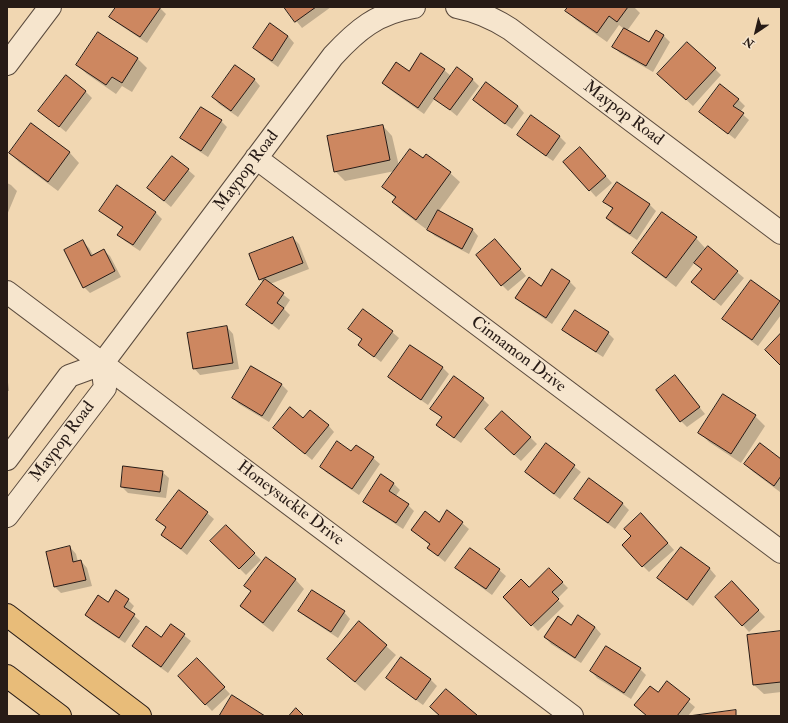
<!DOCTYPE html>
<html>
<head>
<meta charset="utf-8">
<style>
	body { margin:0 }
	#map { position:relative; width:788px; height:723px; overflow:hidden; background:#f1d7b2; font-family:"IM FELL Double Pica",serif }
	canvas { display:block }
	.frame { position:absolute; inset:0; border:8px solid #271b16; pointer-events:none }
	.north { position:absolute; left:736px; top:12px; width:40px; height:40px; -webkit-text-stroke:3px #f6e5cd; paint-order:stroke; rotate:215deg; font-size:11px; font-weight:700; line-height:16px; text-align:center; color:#271b16 }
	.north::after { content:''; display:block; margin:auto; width:14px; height:18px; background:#271b16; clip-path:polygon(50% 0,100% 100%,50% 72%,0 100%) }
</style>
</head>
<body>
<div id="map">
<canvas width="788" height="723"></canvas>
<div class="frame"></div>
<div class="north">N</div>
</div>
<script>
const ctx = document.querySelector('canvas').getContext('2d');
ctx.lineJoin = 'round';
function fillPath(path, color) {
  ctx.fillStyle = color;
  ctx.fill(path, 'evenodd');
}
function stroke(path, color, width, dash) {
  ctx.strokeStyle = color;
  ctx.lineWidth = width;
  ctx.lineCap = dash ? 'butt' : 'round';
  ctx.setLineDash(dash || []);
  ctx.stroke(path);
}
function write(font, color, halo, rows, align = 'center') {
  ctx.font = font + ' "IM FELL Double Pica",serif';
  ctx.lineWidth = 3;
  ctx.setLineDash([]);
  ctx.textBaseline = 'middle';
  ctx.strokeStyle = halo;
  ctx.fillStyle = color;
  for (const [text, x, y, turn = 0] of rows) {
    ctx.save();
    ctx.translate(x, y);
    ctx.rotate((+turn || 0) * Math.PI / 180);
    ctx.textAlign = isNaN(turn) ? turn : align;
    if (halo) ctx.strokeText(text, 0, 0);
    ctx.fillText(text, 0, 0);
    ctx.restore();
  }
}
const shadow = new Path2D(`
	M117,7H159L166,14L147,43L117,23L111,17Z
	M285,7H331L302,28Z
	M569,7H634L640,13L627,31L649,43L664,36L670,42L653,72L620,53L614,47L624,29L619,25L607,42L576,20L567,11Z
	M99,33L138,59L147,68L132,92L122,86L116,94L87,74L77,65Z
	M288,36L294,43L278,67L260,54L254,48Z
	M715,69L721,75L693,106L665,80Z
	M444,70L451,76L472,79L479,86L457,116L435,98L424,114L389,89L383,83L409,72Z
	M254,79L260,86L238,117L219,104L213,97Z
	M85,91L92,98L66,132L40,111Z
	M738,99L745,106L740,112L749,120L735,139L701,112Z
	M474,100L518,106L524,113L512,129L480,106Z
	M221,121L227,127L208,157L188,144L182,138Z
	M32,124L70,153L79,163L58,191L19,162L10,153Z
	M383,126L392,136L399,166L423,159L450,173L460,182L438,212L472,229L478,236L469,254L435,236L428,230L433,220H432L426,229L403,212L393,202L396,199L383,187L395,171L345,181L335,171Z
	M518,135L559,136L566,143L553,161L524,141Z
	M586,154L612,183L596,197L565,162Z
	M173,157L195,176L171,207L148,188Z
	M7,183L11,185L17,191L7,215Z
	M617,183L650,205L656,211L637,240L614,225L607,218L613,210L605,202Z
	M101,211L155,212L162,219L140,251L125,241L119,235L123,228L107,217Z
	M293,238L299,244L309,269L270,284L290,300L284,309L290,315L279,330L247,305L263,282L260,279Z
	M696,238L705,248L700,255L701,256L708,247L744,278L721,306L699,288L702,270L695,262L676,287L643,262L633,253Z
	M83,242L89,248L93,255L103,250L110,256L121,277L90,293L84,287Z
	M501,247L526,276L508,291L502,285Z
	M553,271L570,282L576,288L552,324L523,304L516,298L542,287Z
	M751,281L781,304V315L758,346L730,325L724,319Z
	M227,327L233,334L239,369L200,375L194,368Z
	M350,329L392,332L399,338L381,362L359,345L363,340Z
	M564,330L608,333L614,339L603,357L570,336Z
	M411,346L443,368L449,374L428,405L396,383L390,377Z
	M7,374L9,391H7Z
	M675,377L705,414L687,427L681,421Z
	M282,385L288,391L269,422L239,404L233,398Z
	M483,399L489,405L461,443L444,431L437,425L442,418L432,409Z
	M755,416L765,426L741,463L709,442L699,432Z
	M303,419L328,425L334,432L312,460L275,428Z
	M493,436L530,437L537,444L521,461Z
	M547,445L581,472L560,499L532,478L526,472Z
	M373,458L380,464L359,495L327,473L321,467Z
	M781,460L780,492L752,471L745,464Z
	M162,472L169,478L166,498L128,493L122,487Z
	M393,483L400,490L395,497L408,505L414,511L403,529L371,508L365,502Z
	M179,492L207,513L214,519L187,555L162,534L167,528L158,520Z
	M576,499L622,503L629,510L615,529L582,505Z
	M448,511L469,529L445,562L428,548L430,545L413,530L439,523Z
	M648,521L674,550L649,572L643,566Z
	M226,526L261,560L246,575L212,541Z
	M70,547L76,554L78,562L81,561L87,568L92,586L61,593L55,587Z
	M681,548L710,569L716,576L693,606L658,578Z
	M457,568L499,570L506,576L492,595L463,574Z
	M549,569L568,588L557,599L564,606L538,631L504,597L529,588Z
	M295,579L304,589L273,632L251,615L241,606L252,592L245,586Z
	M738,589L765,617L749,632L717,597Z
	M312,591L344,612L350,619L338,638L306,617L299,611Z
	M128,600L134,606L130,612L140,621L125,643L92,621L86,615L108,603Z
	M171,625L191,641L168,673L139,652L133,646L162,638Z
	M571,626L595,627L601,634L581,663L551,644L545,637Z
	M781,632V692L764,694L754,685Z
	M386,646L396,655L365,691L328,659Z
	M402,659L431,680L437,686L423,705L394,684L387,678Z
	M203,665L230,694L212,711L179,676Z
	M640,669L646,675L631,699L597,678L591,671Z
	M667,683L695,707L688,716H647L635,705L658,694Z`);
const building = new Path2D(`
	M116,7H161L140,37L109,17Z
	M284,7H316L295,22Z
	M568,7H628L617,22L609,16L597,33L565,11Z
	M270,23L288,36L272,61L253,48Z
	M624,28L649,42L656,30L664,35L646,66L612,47Z
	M98,32L138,58L122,83L112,77L106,85L76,65Z
	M687,42L716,68L686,100L657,74Z
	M421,53L445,69L418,108L382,83L396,62L409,71Z
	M235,65L255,79L231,111L212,97Z
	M457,67L473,79L450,110L434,99Z
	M66,75L86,91L59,127L38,111Z
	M486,82L518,106L505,124L473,100Z
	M720,84L739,99L733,106L744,113L728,134L699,112Z
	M201,107L222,120L201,151L180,138Z
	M531,115L560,136L546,156L517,135Z
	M31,123L70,152L48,182L9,153Z
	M383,125L390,160L334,172L327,136Z
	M580,147L606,176L589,191L563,162Z
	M410,149L423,158L426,154L451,172L416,220L392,202L396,197L382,187Z
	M172,156L189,169L164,201L147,188Z
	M617,182L650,204L630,234L606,218L613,208L603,202Z
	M117,185L156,212L133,245L117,235L123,227L99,211Z
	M438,210L473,229L462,249L427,230Z
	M662,212L697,237L666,278L632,253Z
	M293,237L303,263L259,280L249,254Z
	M495,239L521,269L501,286L476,255Z
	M83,240L91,256L104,249L115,271L83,288L64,250Z
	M708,246L738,271L714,300L691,282L702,269L694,263Z
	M552,269L570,281L546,318L515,298L529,277L541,286Z
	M265,279L284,293L277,303L284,308L272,324L246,305Z
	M751,280L780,301L752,340L722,319Z
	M363,309L393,331L374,357L358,345L362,339L348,329Z
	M575,310L609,332L596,352L562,330Z
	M227,326L233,363L193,369L187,333Z
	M781,333V366L765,350Z
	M410,345L443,367L421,400L388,377Z
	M251,366L282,384L262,416L232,398Z
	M675,375L700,407L680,422L656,390Z
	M454,376L484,398L454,438L436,425L442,417L430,409Z
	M723,394L756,415L731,454L698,433Z
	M290,407L303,418L310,410L329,425L305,454L273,428Z
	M502,411L531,437L514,455L485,429Z
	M337,441L351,451L356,445L374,457L352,489L320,467Z
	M546,443L575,465L554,494L525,472Z
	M760,443L781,459V476L774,486L744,464Z
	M123,466L163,471L160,492L121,487Z
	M381,474L394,483L389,491L409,504L396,523L363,502Z
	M589,478L623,503L608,523L574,499Z
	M179,490L208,512L181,549L161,535L166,527L156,520Z
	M447,510L463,522L438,556L427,548L430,544L411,530L425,511L439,522Z
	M641,513L668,543L642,567L622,545L631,536L624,529Z
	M226,525L255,553L239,569L210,541Z
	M70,546L73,562L81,560L86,580L54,587L46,552Z
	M681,547L710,568L687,600L657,578Z
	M470,548L500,569L486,589L455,568Z
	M266,557L296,579L263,623L240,606L251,591L244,586Z
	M549,568L563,582L552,592L559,599L531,626L503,597L521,579L529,587Z
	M732,581L759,610L742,626L715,597Z
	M116,590L129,599L124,607L135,614L119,638L85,615L98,595L108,602Z
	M312,590L345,611L331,632L298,611Z
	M578,615L595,627L575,658L544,637L558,616L571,625Z
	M359,621L387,645L355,682L327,659Z
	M171,624L185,634L161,667L132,646L146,626L161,637Z
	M781,631V682L753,685L747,635Z
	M606,646L641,668L624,693L590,671Z
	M401,657L431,679L416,700L386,678Z
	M197,658L225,687L205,705L178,676Z
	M667,681L690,699L677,716H647L634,705L650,686L658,692Z
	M446,689L477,715V716H440L430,707Z
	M232,695L265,716H222L220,715Z
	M296,708L304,716H289Z
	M736,710V716H689Z`);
const minor = new Path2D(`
	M457,7C477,11 493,18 510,29L781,233
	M7,64L50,7
	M256,158L781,552
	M7,292L572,716
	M7,459L69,376L102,364L333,56C357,30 377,13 414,7
	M7,516L105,388L102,364`);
const major = new Path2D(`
	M7,615L140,716
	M7,676L60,716`);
const streetNames = [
	["Maypop Road",623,114,37],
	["Maypop Road",247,171,-53],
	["Cinnamon Drive",518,355,37],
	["Maypop Road",63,442,-53],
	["Honeysuckle Drive",290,504,37]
];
fillPath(shadow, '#0003');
fillPath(building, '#cd8760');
stroke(building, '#271b16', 1);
stroke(minor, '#5a4a3d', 24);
stroke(major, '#271b16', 24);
stroke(minor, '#f6e5cd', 22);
stroke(major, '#e8bc79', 22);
write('17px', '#271b16', '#f6e5cd', streetNames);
</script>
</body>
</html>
